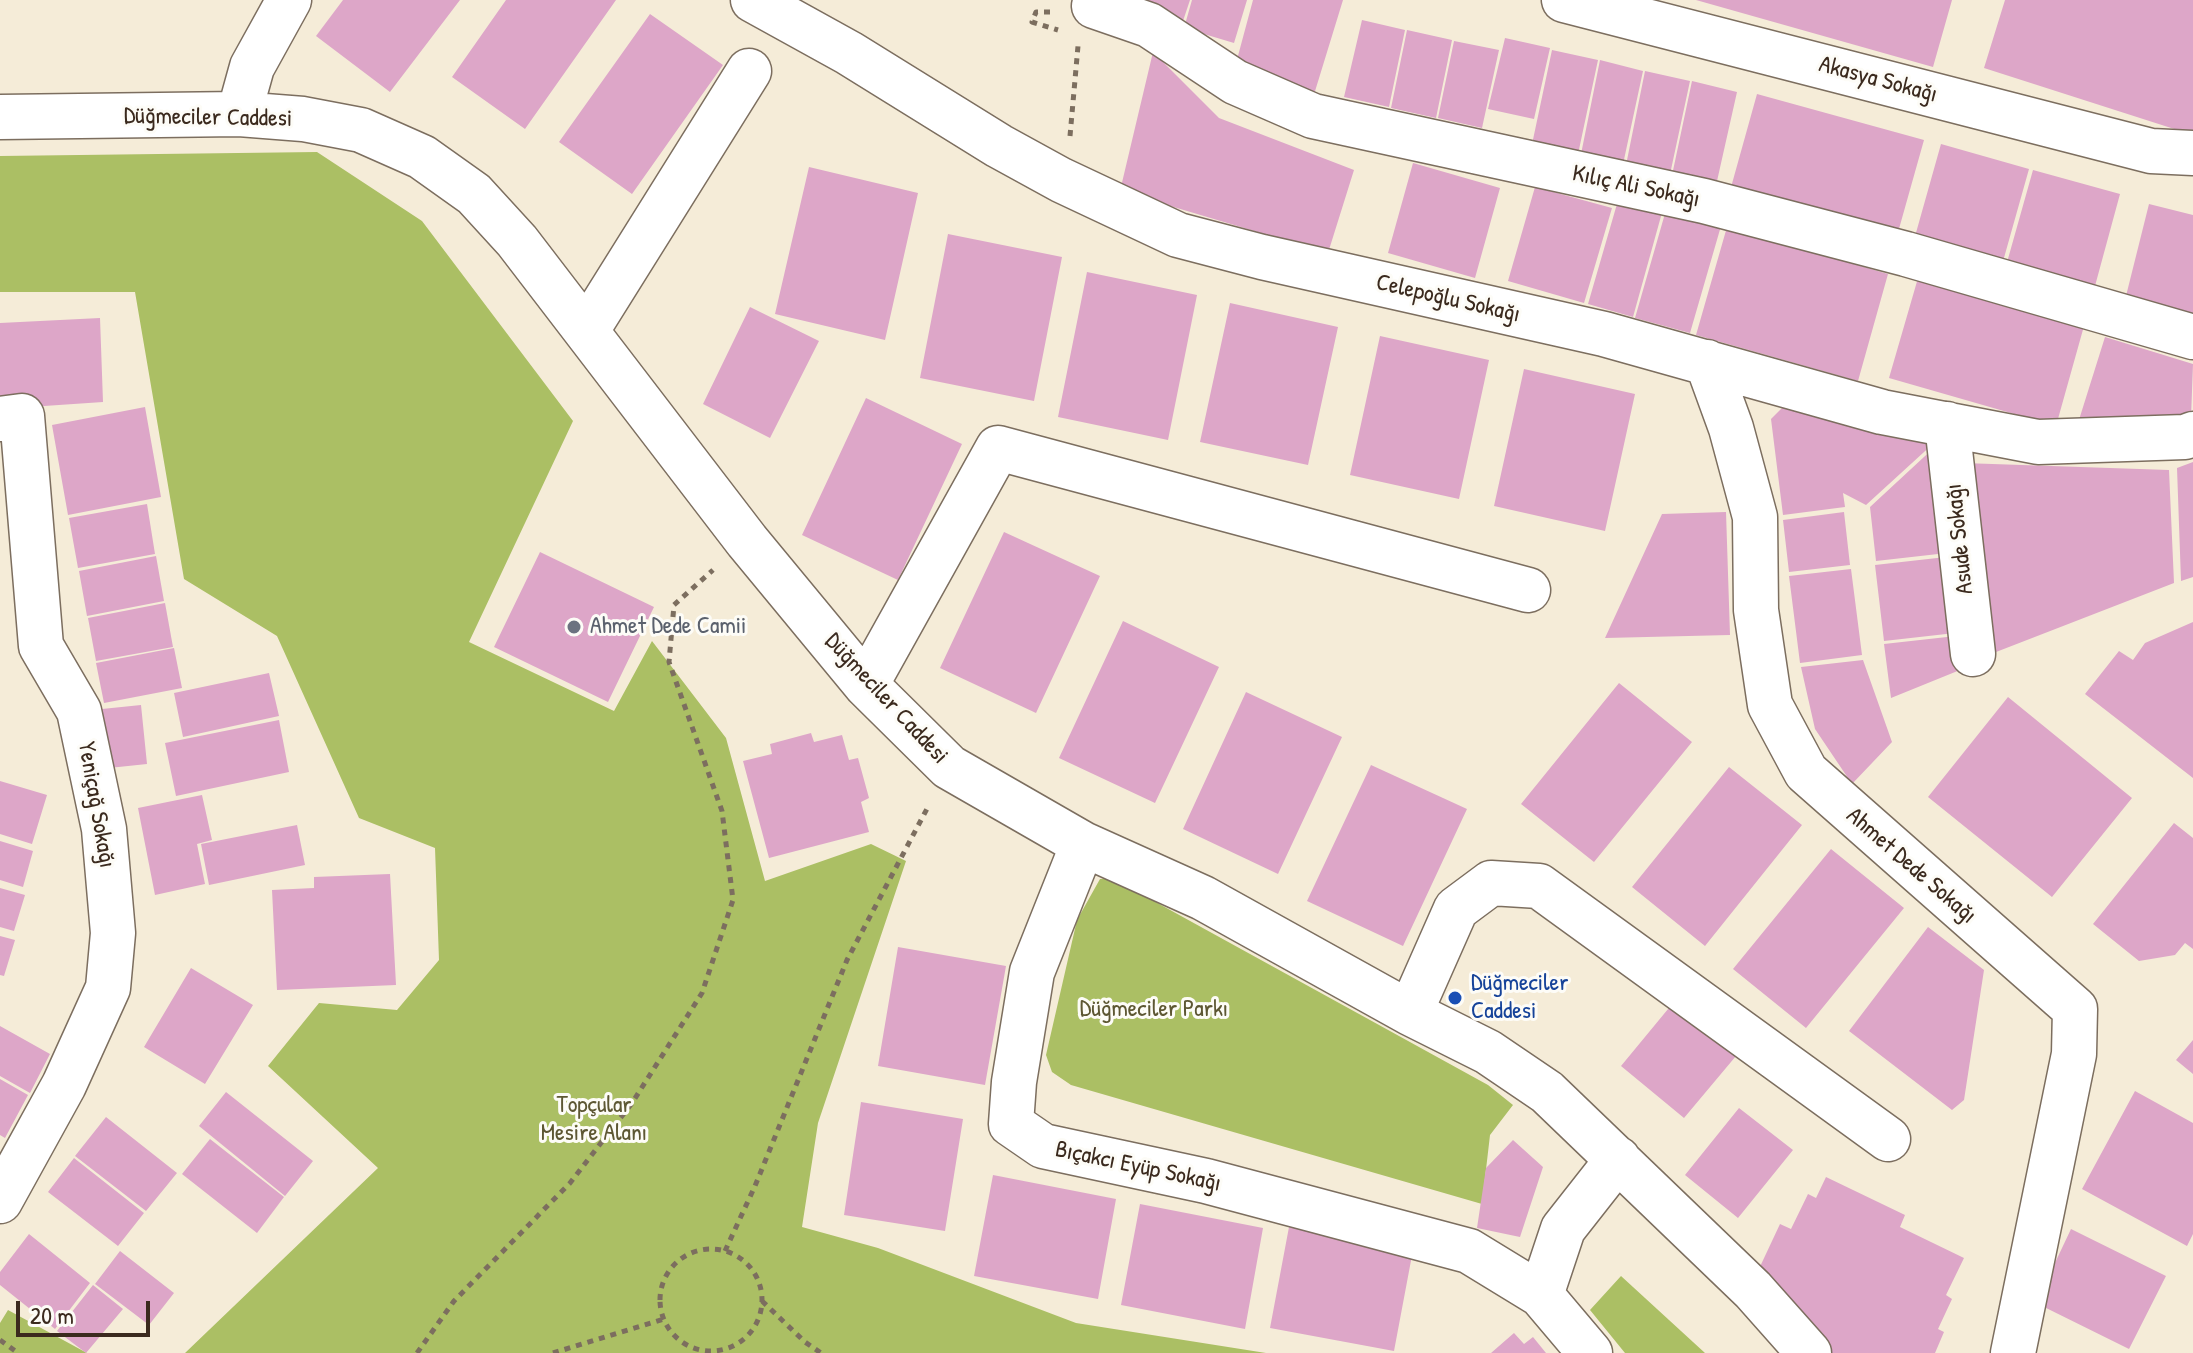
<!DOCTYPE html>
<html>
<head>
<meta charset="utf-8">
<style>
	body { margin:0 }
	#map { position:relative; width:2193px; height:1353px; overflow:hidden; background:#f5ecd8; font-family:"Patrick Hand",sans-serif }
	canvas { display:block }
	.scale { position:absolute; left:16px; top:1301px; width:134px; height:36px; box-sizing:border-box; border:4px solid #3b2a1e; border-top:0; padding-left:10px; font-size:24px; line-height:28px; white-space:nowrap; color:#3b2a1e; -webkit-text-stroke:6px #fdfcf7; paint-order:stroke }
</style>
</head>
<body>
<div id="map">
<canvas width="2193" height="1353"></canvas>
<div class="scale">20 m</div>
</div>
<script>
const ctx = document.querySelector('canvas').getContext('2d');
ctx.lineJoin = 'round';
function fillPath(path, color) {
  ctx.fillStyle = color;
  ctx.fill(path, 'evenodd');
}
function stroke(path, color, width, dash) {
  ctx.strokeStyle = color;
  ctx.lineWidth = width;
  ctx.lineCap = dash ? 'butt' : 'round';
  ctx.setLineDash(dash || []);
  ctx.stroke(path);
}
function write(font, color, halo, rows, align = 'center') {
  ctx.font = font + ' "Patrick Hand",sans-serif';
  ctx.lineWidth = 6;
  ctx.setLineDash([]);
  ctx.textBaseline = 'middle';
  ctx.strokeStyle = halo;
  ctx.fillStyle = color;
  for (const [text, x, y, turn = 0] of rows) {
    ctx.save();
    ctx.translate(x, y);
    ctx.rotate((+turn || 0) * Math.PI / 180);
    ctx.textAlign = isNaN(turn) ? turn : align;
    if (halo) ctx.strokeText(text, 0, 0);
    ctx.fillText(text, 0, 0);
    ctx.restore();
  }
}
const green = new Path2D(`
	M317,152L422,221L573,421L469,642L614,711L652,641L726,738L765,881L871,844L906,861L818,1123L802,1227L878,1248L1076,1323L1266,1353H185L378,1168L268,1066L319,1003L397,1010L439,960L435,848L359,818L277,636L184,579L135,292H0V156Z
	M1112,878L1488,1085L1513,1105L1490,1135L1482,1204L1071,1085L1052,1072L1046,1055L1077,920L1100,879Z
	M1621,1276L1705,1353H1625L1590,1310Z
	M8,1310L87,1353H0V1323Z`);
const building = new Path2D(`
	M343,0H460L390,92L316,36Z
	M506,0H616L525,129L452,77Z
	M1132,0H1190L1181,27Z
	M1192,0H1247L1234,43L1184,28Z
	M1253,0H1343L1312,101L1235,67Z
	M1696,0H1952L1933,67Z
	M2005,0H2193V135L1984,68Z
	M650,14L723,65L632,194L559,142Z
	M1362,20L1405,30L1389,107L1344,97Z
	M1407,30L1452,40L1436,118L1391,108Z
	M1505,38L1550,48L1534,119L1488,109Z
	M1454,41L1499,50L1482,128L1438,118Z
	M1552,50L1598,60L1577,159L1531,149Z
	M1153,52L1219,118L1354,170L1328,253L1120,191Z
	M1600,60L1643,71L1622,169L1580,159Z
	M1645,71L1690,81L1669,179L1625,170Z
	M1692,81L1737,92L1715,190L1671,180Z
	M1757,94L1924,140L1895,243L1728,198Z
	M1941,144L2029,169L2000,272L1912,247Z
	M1413,163L1500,188L1475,278L1388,253Z
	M809,167L918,193L885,340L775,314Z
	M2033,170L2120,194L2092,297L2004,273Z
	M1535,187L1612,208L1584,303L1508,281Z
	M1619,197L1663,209L1633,317L1588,304Z
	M2149,204L2193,215V321L2124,304Z
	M1666,210L1721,226L1690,333L1635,318Z
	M1727,227L1888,274L1858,381L1696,335Z
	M948,234L1062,257L1034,401L920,378Z
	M1087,272L1197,295L1168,440L1058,417Z
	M1918,278L2084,326L2056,426L1889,378Z
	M1230,303L1338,327L1308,465L1200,442Z
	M750,307L819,341L770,438L703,404Z
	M100,318L103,402L0,409V323Z
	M1380,336L1489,360L1459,499L1350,475Z
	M2105,337L2193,364L2191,418L2078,423Z
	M1524,369L1635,394L1605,531L1494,506Z
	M866,398L962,444L898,580L802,535Z
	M1791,399L1935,442L1866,505L1843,493L1845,507L1783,515L1771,419Z
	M145,407L161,497L68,515L52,425Z
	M1938,444L1947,553L1876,561L1870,507Z
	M2193,462V577L2181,581L2177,468Z
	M1963,463L2169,470L2174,583L1978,659Z
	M147,504L155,554L78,568L69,518Z
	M1726,512L1730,635L1605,638L1662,514Z
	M1844,512L1850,565L1789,572L1783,520Z
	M1004,532L1100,576L1036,713L940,668Z
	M540,552L654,607L608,702L494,647Z
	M156,556L164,601L87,616L79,571Z
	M1946,557L1955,633L1884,641L1875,565Z
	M1851,569L1862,655L1800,663L1789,576Z
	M165,603L173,647L96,661L88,618Z
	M1123,621L1219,667L1155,803L1059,758Z
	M2193,622V778L2085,694L2119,651L2133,660L2145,643Z
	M1956,636L1960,670L1891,698L1884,644Z
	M174,648L182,688L104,703L96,663Z
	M1863,660L1892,742L1852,784L1815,729L1801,667Z
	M269,673L279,716L183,737L174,693Z
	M1619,683L1692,742L1594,862L1521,804Z
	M1246,692L1342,737L1278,874L1183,829Z
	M2008,697L2132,798L2052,897L1928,797Z
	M141,705L147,764L109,768L102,709Z
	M279,720L289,772L176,796L165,743Z
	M811,733L814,742L842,735L849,760L858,758L869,798L861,802L869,832L769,858L743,761L772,754L770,744Z
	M1371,765L1467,809L1403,946L1307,901Z
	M1729,767L1802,825L1705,946L1632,887Z
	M0,781L47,795L32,844L0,834Z
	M202,795L212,840L197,844L205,884L155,895L138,808Z
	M2174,823L2193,838V949L2185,943L2175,955L2139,961L2093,924Z
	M297,825L305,865L209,885L201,844Z
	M0,841L33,851L23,887L0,880Z
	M1831,849L1904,908L1806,1028L1733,969Z
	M390,874L396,985L277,990L272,890L314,888V877Z
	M0,888L25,895L14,931L0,927Z
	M1928,927L1984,970L1964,1100L1952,1110L1849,1031Z
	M0,936L15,940L4,976L0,975Z
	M898,947L1006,966L985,1085L878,1066Z
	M191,968L253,1005L205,1084L144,1047Z
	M1673,1003L1736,1056L1684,1118L1621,1066Z
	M0,1026L50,1054L30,1093L0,1076Z
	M2193,1040V1074L2176,1060Z
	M0,1079L28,1095L5,1138L0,1135Z
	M2135,1091L2193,1123V1234L2187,1246L2082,1189Z
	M226,1092L313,1161L285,1196L199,1126Z
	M861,1102L963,1119L945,1231L844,1215Z
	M1739,1108L1793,1150L1738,1218L1685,1175Z
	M106,1117L177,1173L146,1211L75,1156Z
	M210,1139L284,1197L257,1233L182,1174Z
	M1513,1140L1543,1167L1520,1237L1477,1228L1486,1168Z
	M74,1158L144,1213L118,1246L48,1192Z
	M993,1175L1116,1199L1098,1299L974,1276Z
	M1826,1177L1905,1215L1900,1227L1964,1258L1946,1295L1952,1299L1938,1329L1944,1332L1935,1353H1818L1750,1288L1780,1224L1791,1229L1808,1194L1816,1198Z
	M1140,1204L1263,1228L1245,1329L1121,1305Z
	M1289,1227L1413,1250L1394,1351L1270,1328Z
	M2071,1229L2166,1276L2129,1349L2036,1303Z
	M29,1234L90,1283L55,1329L0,1285V1272Z
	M120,1251L174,1293L149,1325L95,1284Z
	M93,1285L123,1309L86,1353L57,1331Z
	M1514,1333L1524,1344L1533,1337L1546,1353H1491Z`);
const path = new Path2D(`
	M1050,12H1036L1032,22L1058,30
	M1070,136L1078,46
	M660 1300a51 51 0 1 1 102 0a51 51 0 1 1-102 0Z
	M725,1251L755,1186L847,960L929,805
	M762,1301L805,1342L821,1353
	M0,1340L18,1353
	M417,1353L454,1301L570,1183L632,1103L702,993L733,900L722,811L669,662L674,605L713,570
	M553,1353L664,1319`);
const minor = new Path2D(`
	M753,0L849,53L999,146L1061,180L1178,235L1262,257L1604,334L1882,412L2038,442L2185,437L2193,434
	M1564,0L2151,151L2193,153
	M1094,6L1149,25L1235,82L1313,116L1704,201L1906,254L2193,337
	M239,114L252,67L289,0
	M0,117L239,114L303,119L361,130L422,157L474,194L517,241L747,541L866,685L949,767L1083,844L1203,898L1410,1013L1488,1052L1547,1092L1753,1290L1809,1353
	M587,330L749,71
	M1707,362L1731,428L1755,517L1756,610L1770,705L1806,772L2075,1009L2074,1054L2013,1353
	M0,419L22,416L41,646L79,711L104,829L113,933L108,988L64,1085L0,1201
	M1947,424L1973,654
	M866,685L998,448L1528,590
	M1083,844L1032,972L1014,1082L1011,1124L1043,1146L1206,1181L1469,1251L1541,1295
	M1410,1013L1456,909L1491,883L1539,886L1888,1139
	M1590,1353L1541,1295L1563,1229L1618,1159`);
const markers = [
	[574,627,8,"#6b7280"],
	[1455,998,8,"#1a4fb4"]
];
const streetNames = [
	["Akasya Sokağı",1878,80,15],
	["Düğmeciler Caddesi",208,118,1],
	["Kılıç Ali Sokağı",1636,187,12],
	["Celepoğlu Sokağı",1448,299,13],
	["Asude Sokağı",1960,539,-96],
	["Düğmeciler Caddesi",886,699,47],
	["Yeniçağ Sokağı",96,805,80],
	["Ahmet Dede Sokağı",1911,866,41],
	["Bıçakcı Eyüp Sokağı",1138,1167,12]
];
const worshipNames = [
	["Ahmet Dede Camii",590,627]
];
const transitNames = [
	["Düğmeciler",1471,984],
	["Caddesi",1471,1012]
];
const parkNames = [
	["Düğmeciler Parkı",1154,1010],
	["Topçular",594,1106],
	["Mesire Alanı",594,1134]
];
fillPath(green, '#abbf64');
fillPath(building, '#dda6c8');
stroke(minor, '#7c6e5f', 47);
stroke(path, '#7c6e5f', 5, [6, 6]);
stroke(minor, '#fff', 44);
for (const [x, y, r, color] of markers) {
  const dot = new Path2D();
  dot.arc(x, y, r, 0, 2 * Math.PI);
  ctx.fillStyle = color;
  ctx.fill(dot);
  stroke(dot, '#fdfcf7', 3);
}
write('24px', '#3b2a1e', '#fdfcf7', streetNames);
write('24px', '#5b616d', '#fdfcf7', worshipNames, 'left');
write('24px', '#164399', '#fdfcf7', transitNames, 'left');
write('24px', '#5d5733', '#fdfcf7', parkNames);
</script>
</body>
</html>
